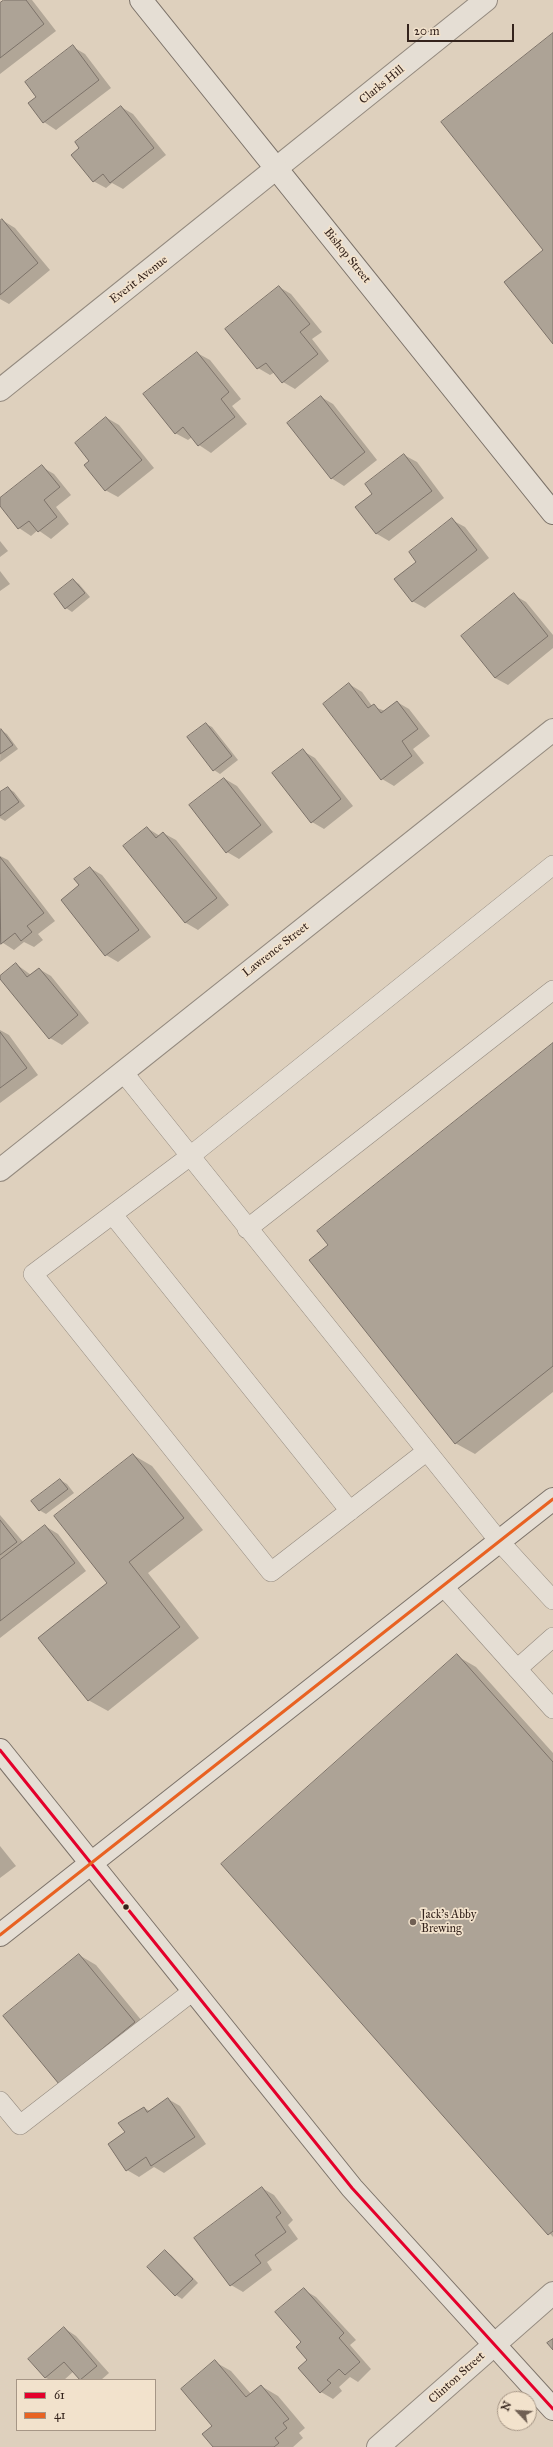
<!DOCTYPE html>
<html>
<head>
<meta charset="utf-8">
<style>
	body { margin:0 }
	#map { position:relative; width:553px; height:2447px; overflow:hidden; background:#ded0bd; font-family:"IM FELL Great Primer",serif }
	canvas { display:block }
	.legend { position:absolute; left:16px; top:2379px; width:140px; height:52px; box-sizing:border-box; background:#f2e2cc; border:1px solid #a69686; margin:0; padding:5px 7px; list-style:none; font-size:12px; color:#34231c }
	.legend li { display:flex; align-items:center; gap:8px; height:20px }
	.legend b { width:20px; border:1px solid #a69686 }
	.north { position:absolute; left:497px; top:2391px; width:40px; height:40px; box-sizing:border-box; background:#f2e2cc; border:1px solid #a69686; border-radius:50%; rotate:295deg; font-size:11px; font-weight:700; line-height:16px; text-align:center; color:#34231c }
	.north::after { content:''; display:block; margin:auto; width:14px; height:18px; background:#706054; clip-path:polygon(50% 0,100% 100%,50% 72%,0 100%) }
	.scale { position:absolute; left:407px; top:24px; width:107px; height:18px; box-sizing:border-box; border:2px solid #34231c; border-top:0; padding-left:5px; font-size:12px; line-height:14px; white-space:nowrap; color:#34231c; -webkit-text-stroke:3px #f2e2cc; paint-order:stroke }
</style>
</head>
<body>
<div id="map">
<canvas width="553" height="2447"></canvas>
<ul class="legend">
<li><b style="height:5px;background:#e4002b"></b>61</li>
<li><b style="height:5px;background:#e86222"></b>41</li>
</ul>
<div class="north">N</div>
<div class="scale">20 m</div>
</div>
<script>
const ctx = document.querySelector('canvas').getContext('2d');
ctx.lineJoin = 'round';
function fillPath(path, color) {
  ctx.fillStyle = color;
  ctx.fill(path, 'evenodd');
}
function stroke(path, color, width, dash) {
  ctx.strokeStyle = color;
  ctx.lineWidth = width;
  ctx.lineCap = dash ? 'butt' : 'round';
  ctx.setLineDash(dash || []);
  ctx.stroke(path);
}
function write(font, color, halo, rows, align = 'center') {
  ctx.font = font + ' "IM FELL Great Primer",serif';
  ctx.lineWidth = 3.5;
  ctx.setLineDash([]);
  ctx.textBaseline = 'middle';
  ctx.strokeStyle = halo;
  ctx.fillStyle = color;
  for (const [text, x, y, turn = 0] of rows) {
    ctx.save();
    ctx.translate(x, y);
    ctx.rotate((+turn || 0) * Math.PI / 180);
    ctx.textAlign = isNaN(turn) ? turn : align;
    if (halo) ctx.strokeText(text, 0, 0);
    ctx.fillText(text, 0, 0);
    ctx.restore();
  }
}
const shadow = new Path2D(`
	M5,0H32L56,31L0,74V4Z
	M73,47L85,54L111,88L56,130L44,122L30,103L38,97Z
	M121,107L133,114L166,155L123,189L112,183L106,188L93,181Z
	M2,220L15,228L50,270L9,304L0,299V222Z
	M279,287L291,294L322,332L312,339L329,361L295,389L283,382L275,372L270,375L258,368Z
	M197,353L210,360L241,399L232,406L247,424L211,453L199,445L192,437L188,440L175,433Z
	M321,397L333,404L377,460L344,486L331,478Z
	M107,418L119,425L154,468L118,497L105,490L91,461Z
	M404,455L417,462L444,498L389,541L377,534L356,507L373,494Z
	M42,467L54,474L71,495L56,507L69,524L51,539L38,530L31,536L19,528L0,505V500Z
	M452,520L465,527L489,558L425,608L412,601Z
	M0,541L8,551L0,557Z
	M0,571L10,584L0,591Z
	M73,580L79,584L90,597L72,612L66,608L55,594Z
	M514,595L526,602L553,635V648L508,685L495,678Z
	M349,684L362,692L372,706L385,711L397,702L409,709L430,736L413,749L424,763L394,786L382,779Z
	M206,724L212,727L238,760L220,774L214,770Z
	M1,730L7,734L18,749L0,762Z
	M303,751L315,758L353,806L324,829L312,822Z
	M225,779L237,786L273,832L239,859L227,852Z
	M8,788L14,792L25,806L5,821L0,818V794Z
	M147,828L160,836L163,833L176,840L229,905L198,930L186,923L124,846Z
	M0,856L8,860L55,921L38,934L43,940L34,947L24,942L14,950L0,941Z
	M90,868L102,875L151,937L118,962L106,955L80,886Z
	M16,964L31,975L39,969L51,976L89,1023L62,1045L50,1038Z
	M0,1030L9,1035L38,1075L0,1103Z
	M553,1045V1392L475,1454L455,1443L329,1245Z
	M133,1455L152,1466L203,1530L148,1573L199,1638L108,1711L88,1700Z
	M60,1480L67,1484L74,1493L46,1514L39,1510Z
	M0,1515L24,1543L45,1526L58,1534L86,1571L0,1638Z
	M457,1656L476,1667L553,1753V2237L222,1864Z
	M0,1846L16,1866L0,1878Z
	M79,1955L96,1965L151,2032L76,2093Z
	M168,2099L180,2106L206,2144L164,2173L154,2167L139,2177L127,2170L126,2132L144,2108L150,2111Z
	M262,2188L274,2195L293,2220L288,2225L298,2239L267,2262L272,2270L243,2292L231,2285Z
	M165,2251L171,2255L198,2283L182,2299L176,2295Z
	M304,2290L316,2297L356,2340L350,2345L371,2369L358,2382L350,2377L339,2387L342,2391L333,2399L321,2392L303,2342Z
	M64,2328L76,2336L109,2373L101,2380H82L74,2371L64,2380H50L46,2378L29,2359Z
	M215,2362L231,2371L251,2394L261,2386L278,2396L305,2428L299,2433L303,2438L293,2447H214Z`);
const building = new Path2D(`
	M4,0H26L44,24L0,58V3Z
	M553,33V344L504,282L543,250L441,122Z
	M73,45L99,80L43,123L28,103L36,97L25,82Z
	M121,106L154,148L110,183L103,174L93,182L71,155L79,148L75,142Z
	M2,219L38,263L0,295V221Z
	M279,286L310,324L300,332L318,354L282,383L266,363L257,369L225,329Z
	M197,352L229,392L221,399L235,417L198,446L183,427L175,434L143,394Z
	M321,396L365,452L331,479L287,423Z
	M106,417L142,460L105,491L84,465L89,461L75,443Z
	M404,454L432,491L376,534L355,507L372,494L365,484Z
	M42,465L60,487L44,500L57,517L38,532L29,521L18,529L0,506V498Z
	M452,518L477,550L412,602L394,579L416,562L409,552Z
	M73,579L85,593L65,609L54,594Z
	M514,593L548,636L495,678L461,636Z
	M349,683L368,708L374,704L381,713L397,701L418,729L402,741L412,756L381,780L323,704Z
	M206,723L232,756L213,771L187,737Z
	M1,729L13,745L0,754V730Z
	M303,749L341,799L311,823L272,773Z
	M224,778L261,825L226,853L189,805Z
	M8,787L19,802L0,816V792Z
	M147,827L156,838L163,832L217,898L185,923L123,846Z
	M0,857L44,913L27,926L32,932L21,941L15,933L1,944Z
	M90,867L139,930L105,956L61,900L79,885L74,879Z
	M16,963L27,977L39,968L78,1015L49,1039L0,979V976Z
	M0,1032L27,1068L0,1088Z
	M553,1043V1366L455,1444L309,1260L328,1245L317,1231Z
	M133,1454L184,1518L129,1562L180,1627L88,1701L38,1638L107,1583L54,1516Z
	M60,1479L68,1489L39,1511L31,1501Z
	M0,1520L17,1542L0,1555Z
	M45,1525L75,1563L0,1621V1560Z
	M457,1654L553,1762V2231L548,2235L221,1864Z
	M79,1954L135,2022L59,2084L3,2016Z
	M168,2098L195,2137L151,2166L146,2157L126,2171L108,2144L125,2132L118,2123L144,2107L147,2112Z
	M262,2187L281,2213L276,2217L286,2232L255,2255L261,2263L230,2286L194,2238Z
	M165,2250L193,2279L175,2296L147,2267Z
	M304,2288L344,2333L339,2338L360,2362L345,2375L339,2369L327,2380L331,2383L320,2393L298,2368L307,2360L296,2347L301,2342L275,2312Z
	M64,2327L97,2366L80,2380L64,2362L45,2378L28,2359Z
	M553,2339V2350L547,2343Z
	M215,2360L246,2397L261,2385L289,2419L283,2423L287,2428L275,2438L279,2443L274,2447H213L202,2434L212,2426L181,2389Z`);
const lane = new Path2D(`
	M123,1072L499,1541L553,1600
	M113,1215L350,1511
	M247,1229L553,990
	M427,1451L271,1572L33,1274L189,1157L553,865
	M443,1586L553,1709
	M517,1669L553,1637
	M0,2101L20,2125L193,1991`);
const street = new Path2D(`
	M0,390L486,0
	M0,1170L553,730
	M378,2447L553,2293`);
const secondary = new Path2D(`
	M141,0L553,513
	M0,1750L352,2188L553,2409
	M0,1935L553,1499`);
const bus1 = new Path2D(`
	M0,1750L352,2188L553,2409`);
const bus2 = new Path2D(`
	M0,1935L553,1499`);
const markers = [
	[126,1907,3.5,"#34231c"],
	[413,1922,4,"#706054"]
];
const streetNames = [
	["Clarks Hill",382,85,-39],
	["Bishop Street",347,256,51],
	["Everit Avenue",139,280,-38],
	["Lawrence Street",276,950,-38],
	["Clinton Street",457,2378,-42]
];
const poiNames = [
	["Jack's Abby",421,1915],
	["Brewing",421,1929]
];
fillPath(shadow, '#0003');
fillPath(building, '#ada396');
stroke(building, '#7c7269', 1);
stroke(lane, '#948a7f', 20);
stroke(street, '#948a7f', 24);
stroke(secondary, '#7c7269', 24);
stroke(lane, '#e5ded4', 19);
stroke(street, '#e5ded4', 22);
stroke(secondary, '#e5ded4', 22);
stroke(bus1, '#e4002b', 3);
stroke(bus2, '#e86222', 3);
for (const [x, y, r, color] of markers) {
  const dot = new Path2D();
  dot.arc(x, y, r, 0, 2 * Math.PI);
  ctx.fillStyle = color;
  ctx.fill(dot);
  stroke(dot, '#f2e2cc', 1.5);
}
write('12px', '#34231c', '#f2e2cc', streetNames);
write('12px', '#34231c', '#f2e2cc', poiNames, 'left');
</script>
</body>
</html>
